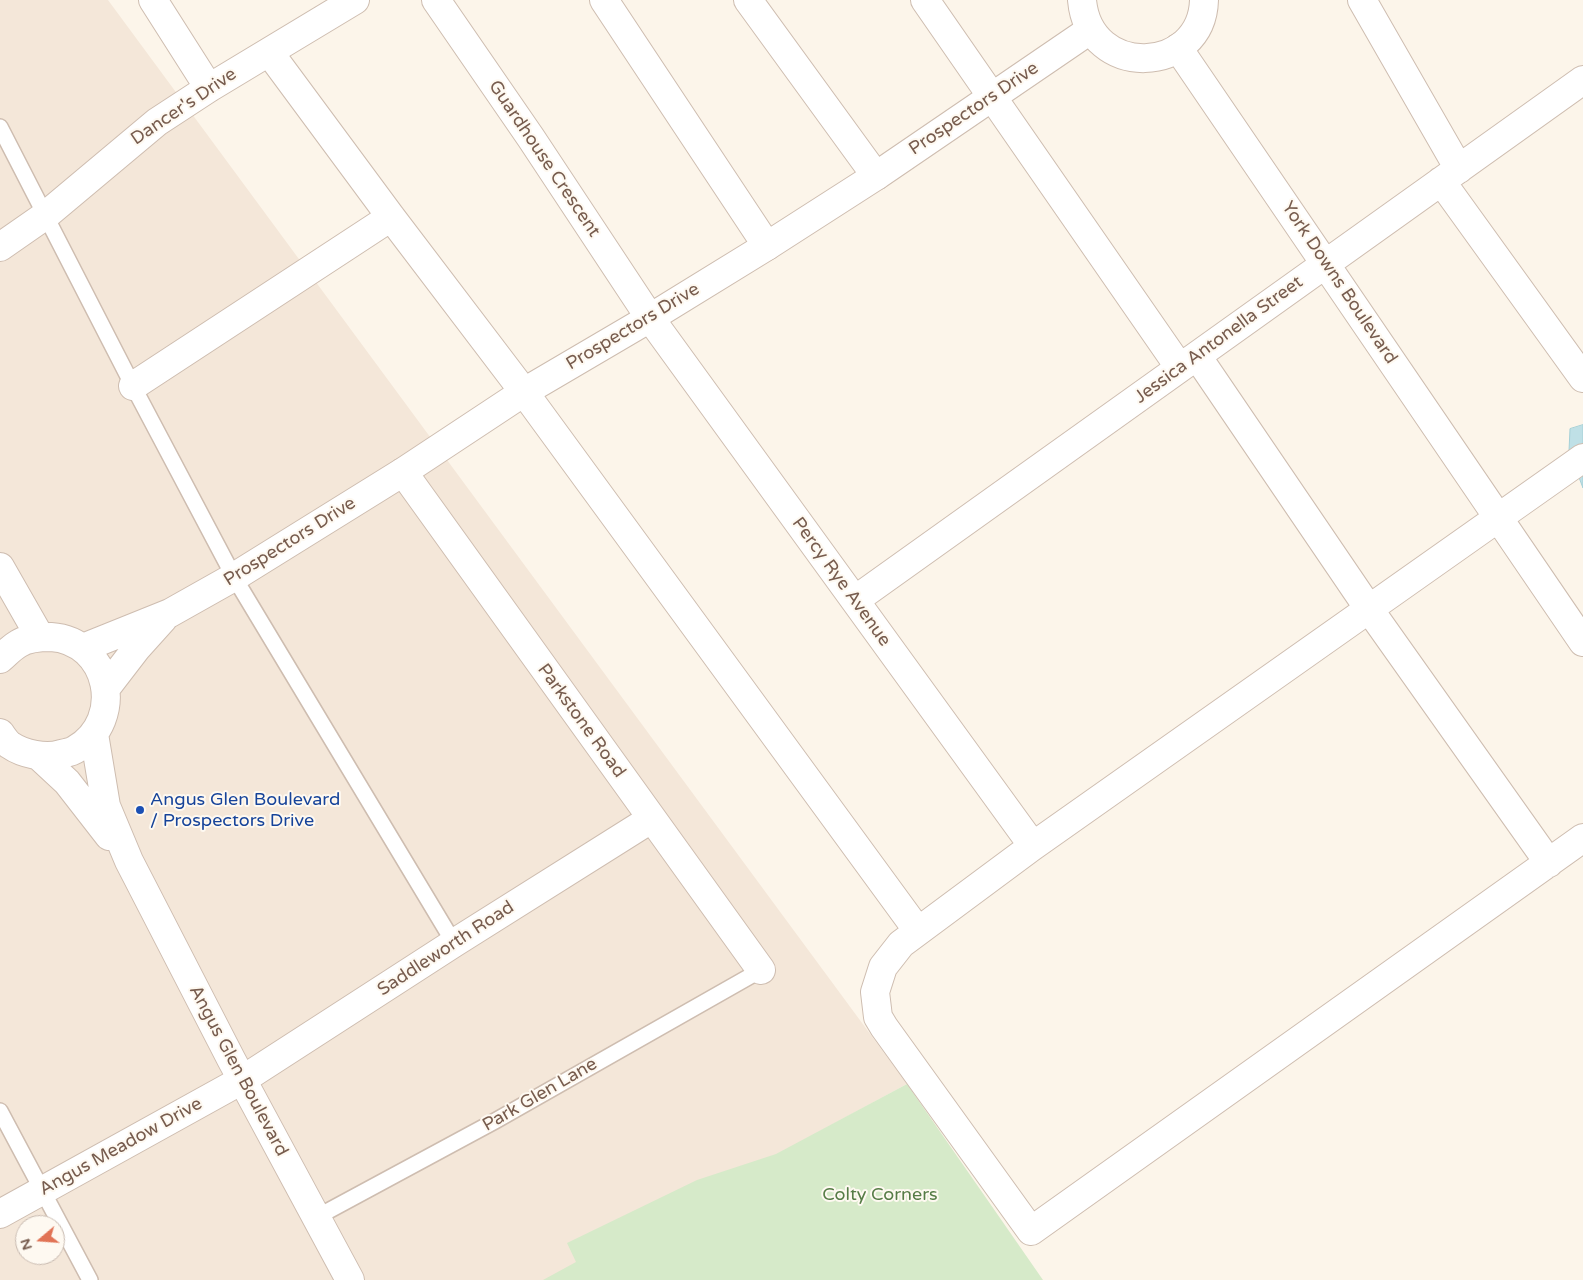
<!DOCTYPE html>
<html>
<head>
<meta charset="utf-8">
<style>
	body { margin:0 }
	#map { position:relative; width:1583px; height:1280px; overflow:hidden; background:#fcf5ea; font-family:"Varela Round",sans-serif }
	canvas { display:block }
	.north { position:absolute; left:15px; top:1215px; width:50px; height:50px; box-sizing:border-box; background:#fef9f1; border:1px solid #c8bab0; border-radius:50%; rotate:252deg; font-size:14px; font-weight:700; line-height:20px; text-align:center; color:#775c4e }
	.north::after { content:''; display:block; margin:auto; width:18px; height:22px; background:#e17355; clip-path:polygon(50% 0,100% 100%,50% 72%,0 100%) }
</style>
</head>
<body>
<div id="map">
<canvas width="1583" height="1280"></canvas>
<div class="north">N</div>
</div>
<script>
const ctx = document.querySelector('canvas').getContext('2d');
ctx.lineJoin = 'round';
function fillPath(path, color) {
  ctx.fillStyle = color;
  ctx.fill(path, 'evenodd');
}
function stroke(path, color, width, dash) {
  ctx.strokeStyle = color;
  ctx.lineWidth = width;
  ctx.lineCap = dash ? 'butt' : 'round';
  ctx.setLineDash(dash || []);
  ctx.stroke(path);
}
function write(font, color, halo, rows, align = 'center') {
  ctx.font = font + ' "Varela Round",sans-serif';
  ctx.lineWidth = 4;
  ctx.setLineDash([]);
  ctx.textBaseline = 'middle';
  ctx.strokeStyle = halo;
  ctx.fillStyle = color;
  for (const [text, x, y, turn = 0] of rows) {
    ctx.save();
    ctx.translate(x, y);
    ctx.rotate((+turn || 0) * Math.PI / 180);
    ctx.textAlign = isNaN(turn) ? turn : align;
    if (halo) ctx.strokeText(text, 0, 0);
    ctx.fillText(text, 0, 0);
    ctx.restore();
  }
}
const residential = new Path2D(`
	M0,0H108L907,1084L545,1280H0ZM25,1225H55V1255H25Z`);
const green = new Path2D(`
	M907,1084L1043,1280H543L576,1262L567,1243L697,1180L776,1154Z`);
const water = new Path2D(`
	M1583,425V488L1569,451L1570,429Z`);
const service = new Path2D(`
	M0,127L133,386L234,577L454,943
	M0,1111L90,1280
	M317,1217L495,1121L761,970`);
const minor = new Path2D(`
	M153,0L209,88
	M436,0L531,138L650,318L1033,846
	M604,0L767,246
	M748,0L876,176
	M925,0L1180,368
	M1362,0L1459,169
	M1178,48L1583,642
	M269,52L391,217L524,392L918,931
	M1441,181L1583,378
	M0,247L46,215L157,122L209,88L355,0
	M1197,356L1369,609L1549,863
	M133,386L391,217
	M1583,458L1033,846L901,944L883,967L875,992L878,1017L884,1027L1031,1231L1583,838
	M403,472L761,970
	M855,600L1583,80
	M0,1214L242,1080L454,943L651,819`);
const tertiary = new Path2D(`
	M1082,0C1089,80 1202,75 1204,0
	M0,567L40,637
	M83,648L170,613L234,577L403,472L524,392L650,318L767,246L876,176L1090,30
	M0,659C6,654 11,648 18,644C27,638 40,637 51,637C110,641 126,720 76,749C72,752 66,753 61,754C46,759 23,754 10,745C6,742 3,737 0,733
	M106,688L136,649L163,619
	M94,734L106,806L129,861L231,1059L350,1280
	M39,756L67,782L109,836`);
const markers = [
	[140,810,5,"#1a4fb4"]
];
const streetNames = [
	["Dancer's Drive",184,107,-34],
	["Prospectors Drive",974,109,-34],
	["Guardhouse Crescent",544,159,56],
	["York Downs Boulevard",1339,283,56],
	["Prospectors Drive",633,327,-31],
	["Jessica Antonella Street",1219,340,-36],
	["Prospectors Drive",290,542,-32],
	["Percy Rye Avenue",841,582,54],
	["Parkstone Road",581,721,54],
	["Saddleworth Road",446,949,-33],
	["Angus Glen Boulevard",238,1071,62],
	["Park Glen Lane",540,1095,-30],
	["Angus Meadow Drive",121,1147,-29]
];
const transitNames = [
	["Angus Glen Boulevard",150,800],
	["/ Prospectors Drive",150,821]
];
const parkNames = [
	["Colty Corners",880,1195]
];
fillPath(residential, '#f4e7d9');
fillPath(green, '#d6eac9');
fillPath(water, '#bfe0e6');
stroke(water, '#a5d0d7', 1);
stroke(service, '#cebdb0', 18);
stroke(minor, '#cebdb0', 30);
stroke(tertiary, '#cebdb0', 30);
stroke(service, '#fff', 15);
stroke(minor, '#fff', 28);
stroke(tertiary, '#fff', 28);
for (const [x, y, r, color] of markers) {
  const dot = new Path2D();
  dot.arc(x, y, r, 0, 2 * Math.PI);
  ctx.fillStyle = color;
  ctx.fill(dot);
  stroke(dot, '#fef9f1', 2);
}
write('18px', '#775c4e', '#fef9f1', streetNames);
write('18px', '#164399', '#fef9f1', transitNames, 'left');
write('18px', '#567c46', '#fef9f1', parkNames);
</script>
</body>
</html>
